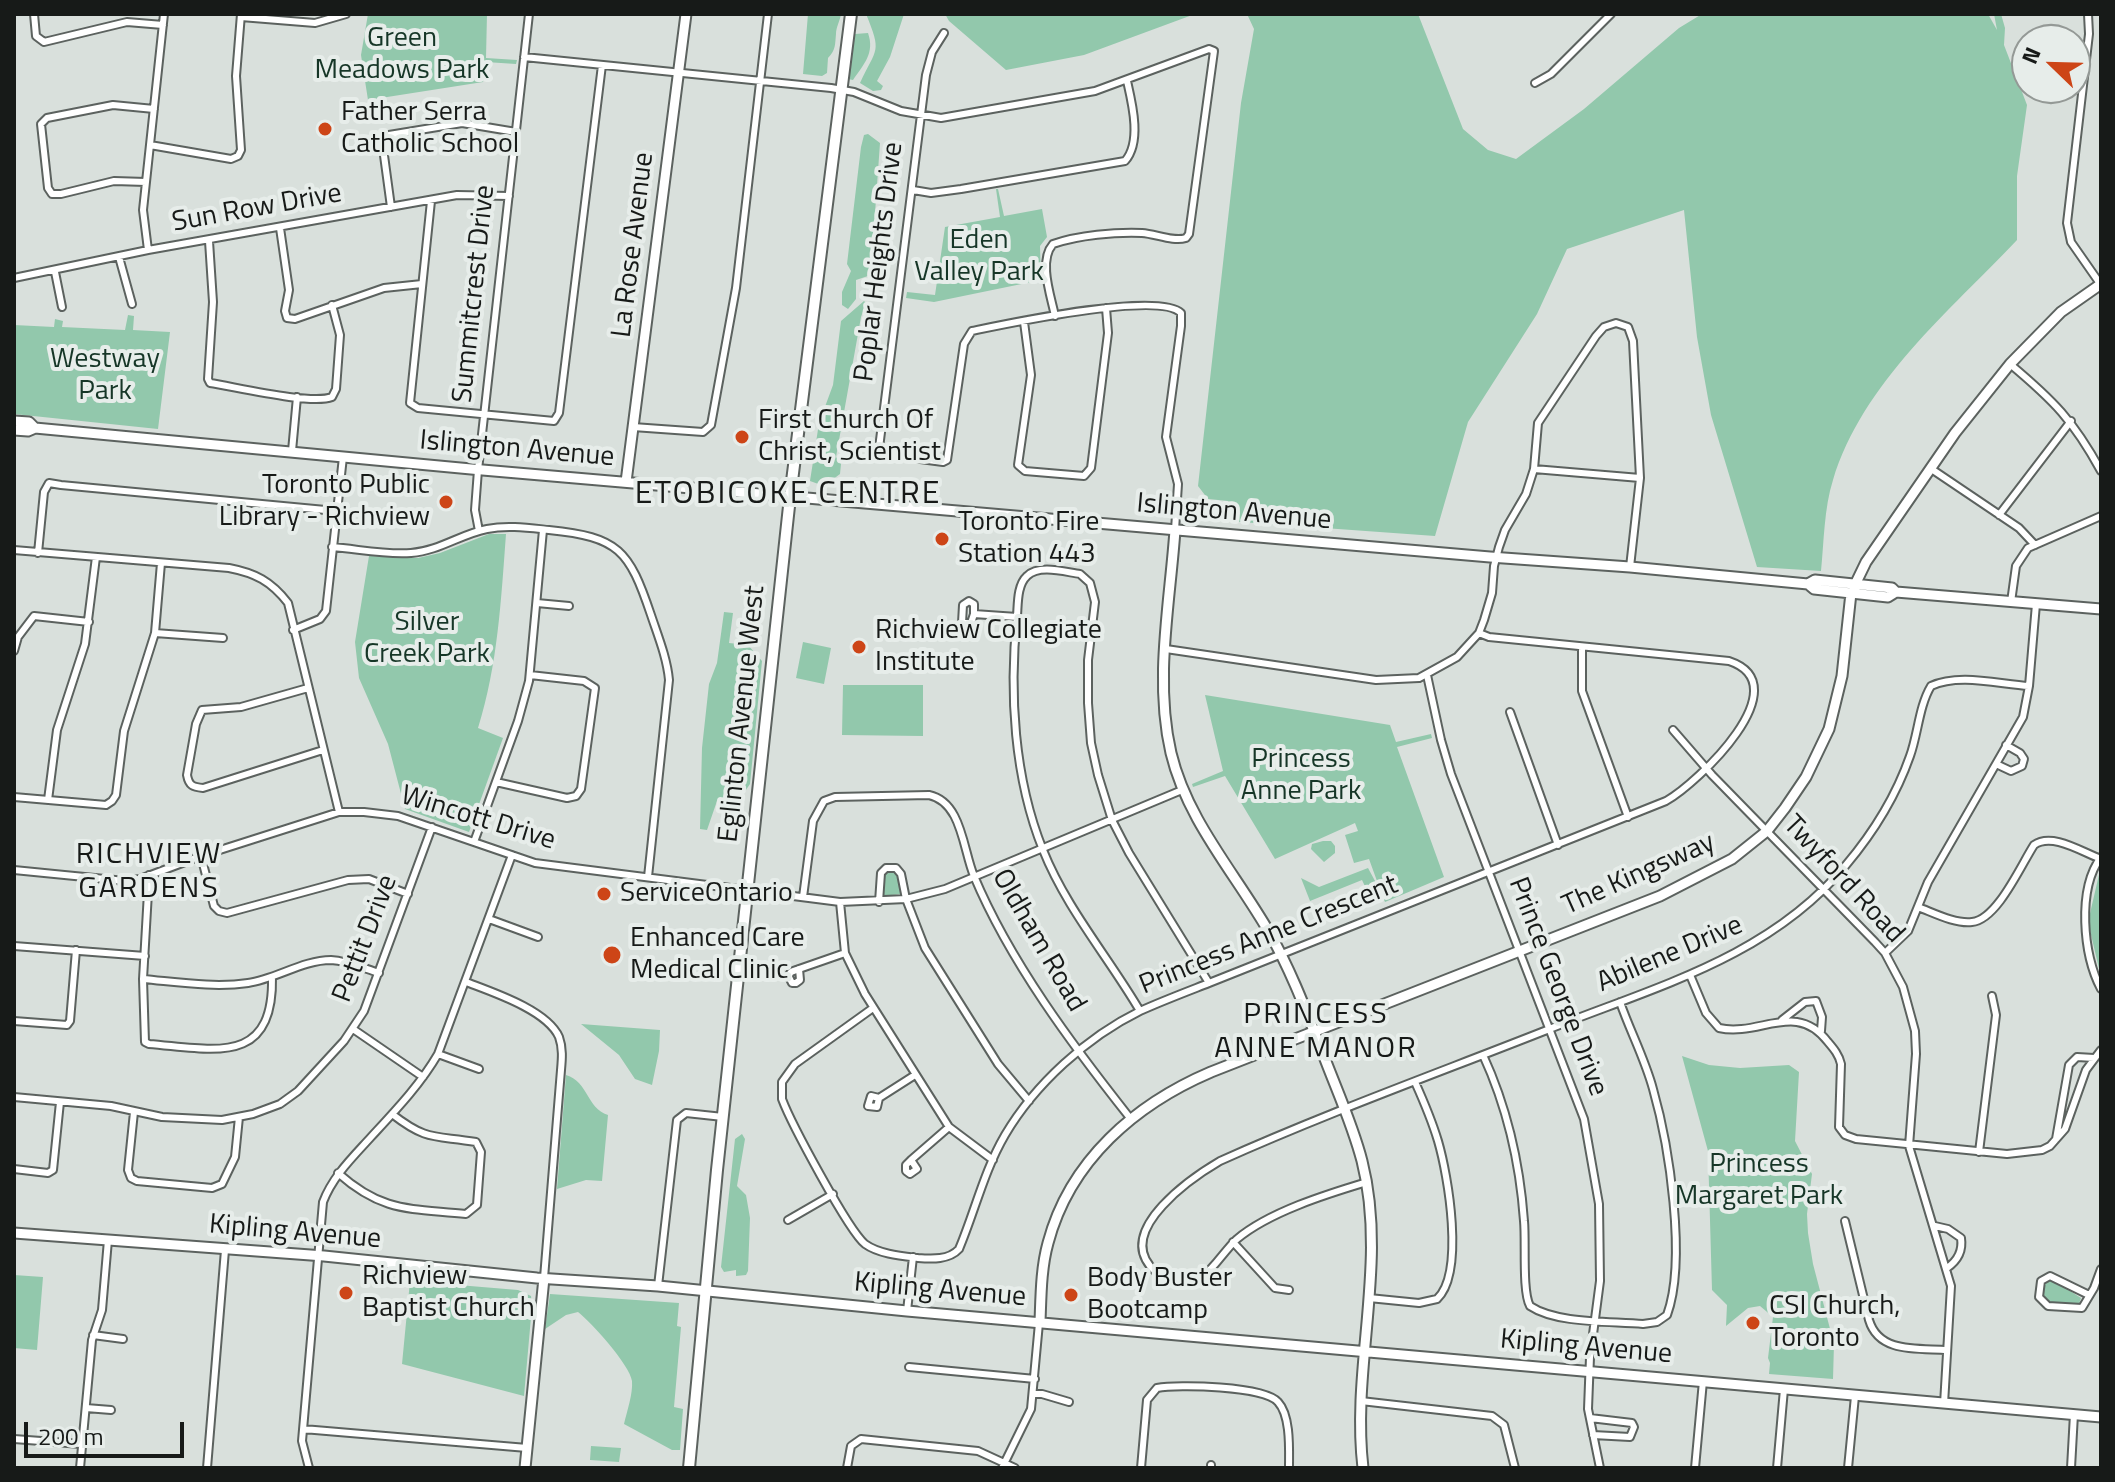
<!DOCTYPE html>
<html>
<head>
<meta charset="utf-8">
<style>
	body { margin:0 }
	#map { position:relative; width:2115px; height:1482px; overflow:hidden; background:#d9e0dc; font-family:"Titillium Web",sans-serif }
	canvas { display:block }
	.frame { position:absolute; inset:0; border:16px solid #171a18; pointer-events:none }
	.north { position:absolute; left:2011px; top:24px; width:80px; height:80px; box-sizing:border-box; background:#e7edea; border:2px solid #949996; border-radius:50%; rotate:293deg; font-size:22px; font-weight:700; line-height:32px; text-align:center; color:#171a18 }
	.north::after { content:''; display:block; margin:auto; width:28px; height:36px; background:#cd4517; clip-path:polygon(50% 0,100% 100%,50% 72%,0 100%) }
	.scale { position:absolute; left:24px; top:1422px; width:160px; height:36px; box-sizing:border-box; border:4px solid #171a18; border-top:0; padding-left:10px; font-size:24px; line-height:28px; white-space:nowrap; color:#171a18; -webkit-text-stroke:6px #e7edea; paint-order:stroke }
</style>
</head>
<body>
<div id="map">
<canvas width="2115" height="1482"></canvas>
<div class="frame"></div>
<div class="north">N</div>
<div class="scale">200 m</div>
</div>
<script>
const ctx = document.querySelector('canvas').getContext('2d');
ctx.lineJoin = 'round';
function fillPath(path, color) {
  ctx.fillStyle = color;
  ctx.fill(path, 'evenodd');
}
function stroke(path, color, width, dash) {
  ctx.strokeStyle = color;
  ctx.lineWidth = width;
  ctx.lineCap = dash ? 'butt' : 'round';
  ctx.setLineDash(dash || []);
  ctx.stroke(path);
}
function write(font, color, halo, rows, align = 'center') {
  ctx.font = font + ' "Titillium Web",sans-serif';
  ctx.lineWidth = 8;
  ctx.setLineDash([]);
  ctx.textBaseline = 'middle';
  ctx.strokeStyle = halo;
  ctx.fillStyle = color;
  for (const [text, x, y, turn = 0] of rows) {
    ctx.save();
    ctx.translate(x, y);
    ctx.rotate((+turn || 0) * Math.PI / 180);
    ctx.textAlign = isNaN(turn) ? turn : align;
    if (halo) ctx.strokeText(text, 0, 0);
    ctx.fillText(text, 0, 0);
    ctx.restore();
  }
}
const green = new Path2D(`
	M368,14H487L486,58L517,60L516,64L486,62L483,82L368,100L361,55Z
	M808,14H841C840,21 836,27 836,34C835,44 836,50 828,58L827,73L822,76L803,74Z
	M866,14H904L890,57L877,81L883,86L881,90L873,91L860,83C877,47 882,53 866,14Z
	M945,14H1195L1084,55L1006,70L949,21Z
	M1247,14H1418L1463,129L1488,150L1516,159L1584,109L1679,28L1702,14H1988L1997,30L1994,14H2001L2005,28L2004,45L2027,105L2017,176V240C1949,312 1863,382 1833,480C1824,508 1824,542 1821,571L1757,567L1711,415L1697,337L1684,210L1567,249L1537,314L1468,422L1435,536L1227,521L1228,501L1208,499L1198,486L1241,103L1254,29Z
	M868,33C875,53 864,64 853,80L848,79L855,34Z
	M868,134L880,143L871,269L868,276L856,280V299L848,309L842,305V292L851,271L847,264L861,147L864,135Z
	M996,189H998L1004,216L1042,209L1047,237L1040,246L1041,280L934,302L906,298L907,292L935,295L945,227L1000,217Z
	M864,301L866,303L861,317L836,457L841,464L840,474L824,486L810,481L819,423L833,385L841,321Z
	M128,315L134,316L133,330L170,332L158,429L14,414V325L54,327L55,319L63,321L62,327L125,330Z
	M489,534H506C501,600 498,664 478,728L503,738L469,832L405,809L388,744L359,678L355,642L369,556L418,558L440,553Z
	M724,612L733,613L729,643L748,645L762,661L750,784L739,800L717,801L707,830L700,829L702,748L709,684L717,663Z
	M803,642L831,648L824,684L796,678Z
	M843,685H923V736L842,735Z
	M1205,695L1390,725L1396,742L1431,734L1432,738L1397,747L1444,877L1385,902L1381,893L1370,897L1362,880L1310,901L1301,878L1319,887L1368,868L1381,892L1369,859L1354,863L1345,835L1358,831L1355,823L1275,859L1225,776L1193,787L1192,784L1223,771Z
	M1323,841H1331L1335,846V853L1324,862L1311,849L1312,844Z
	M2101,866V977L2088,922Z
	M886,870H893L897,875L901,894L882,896L883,872Z
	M581,1024L660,1030L659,1051L652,1085L635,1079L619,1055Z
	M1682,1056L1709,1065L1740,1068L1789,1065L1799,1072L1795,1141L1812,1174L1807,1214L1808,1233L1813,1264L1834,1344L1833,1379L1769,1374L1770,1363L1768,1358L1773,1317L1760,1306L1748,1308L1726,1326L1727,1305L1712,1290L1708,1151Z
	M566,1075C589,1082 586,1108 608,1115L602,1181L586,1180L557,1189Z
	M742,1134L745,1139L737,1186L746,1195L750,1218L748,1271L746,1275L736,1276V1270L724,1272L721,1267L735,1139Z
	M14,1275L43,1277L37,1350L14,1348Z
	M2053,1280L2081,1298L2079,1304L2055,1303L2044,1300L2041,1294L2043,1284Z
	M410,1281L518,1290L531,1296L532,1306L524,1396L402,1364Z
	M550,1294L679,1303L677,1326L681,1327L674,1407L683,1409L680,1450H672L624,1424C627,1411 633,1394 632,1381C630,1365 591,1322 578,1312L566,1315L545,1329Z
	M591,1446L621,1448L619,1462L590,1460Z`);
const street = new Path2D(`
	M34,14L36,36L44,42L127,22L163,25
	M2088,14L2089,34L2067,223L2071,242L2101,285
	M241,17L315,23L346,14
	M944,33L932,52L926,75L879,448L890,455L943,462L947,460L964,344L972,331C1006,324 1159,291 1181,313V326L1166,437L1178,484L1175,530
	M524,57L831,88L854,92L901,111L941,118L1095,91L1209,49L1214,51L1189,234L1186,238C1173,242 1156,234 1142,233C1115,232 1079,235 1053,244C1038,261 1051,296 1055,316
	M1535,83L1551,74L1611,14
	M150,145L231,159L238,156L241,150L236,76L241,14
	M146,182L114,181L61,194H52L48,188L41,124L47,118L113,105L154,109
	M913,190L931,193L961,189L1125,161C1142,142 1132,103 1127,81
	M431,201L410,403L418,408L554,421L559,413L602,65
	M391,207L383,148L384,139L389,135L462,123L516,132
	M280,228L289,290L285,311L287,318L295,319L384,288L422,284
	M209,241L213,302L208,379L210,383C236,387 311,405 332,397L336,389L340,335L332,305
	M148,250L143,210L164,14
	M119,257L132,304
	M55,272L62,307
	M14,278L148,250L457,195L509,196
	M1024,322L1031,375L1018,465L1025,471L1084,476L1091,468L1108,333L1106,308
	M2010,364C2054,401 2073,420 2101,471
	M633,427L703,432L711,425L736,288L768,14
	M292,451L297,397
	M1930,468L2019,528L2035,545
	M1534,469L1640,478
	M1999,515L2071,421
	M479,531L475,510L478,470L529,14
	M332,547C358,549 385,555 411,553C439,551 461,534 487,529C507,525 529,528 549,530C619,537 629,550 651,615C658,636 667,658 669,680L648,877
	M14,550L229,568C255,573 271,581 288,603L339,812
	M38,553L44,492L49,483L61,485L336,511
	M2011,602L2016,566L2028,548L2101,516
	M537,603L569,606
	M974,614L971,623H962L963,605L969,601L974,604V614L1017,617
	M293,630L320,619L326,611L343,457
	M155,633L223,638
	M1582,647V691L1628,817
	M1166,649L1376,680L1419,678L1457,657L1479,633L1484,620L1492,593L1494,566L1499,547L1505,530L1526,494L1534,469L1538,423L1596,336L1604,327L1616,323L1628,327L1633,341L1640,478L1630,567
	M14,651L18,637L34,616L89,622
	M1427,675L1441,740L1451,774L1584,1119L1599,1204L1600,1281L1590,1357L1588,1409L1600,1468
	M308,688L241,707L202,710L196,724L187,775C189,786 193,787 203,788L323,750
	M1510,712L1558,845
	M1673,730L1712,775L1875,942L1885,953L1903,987L1915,1031L1916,1054L1909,1146L1951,1286L1944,1404
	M1996,764L2011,771L2022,766L2024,759L2020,753L2006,745
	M496,782L567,798L576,796L581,789L595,688L584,681L530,675
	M14,797L106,805L112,801L116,795L124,731L155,633L161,563
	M48,800L57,730L85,644L96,557
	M474,842L518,721L529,681L543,530
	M201,856L214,906L219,911L227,913L348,880L369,879L408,894
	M2101,857C2077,889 2083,955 2101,989
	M14,870L125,881L140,879L201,856L339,812H364L398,816L535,863L840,902L906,899L945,889L1182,790
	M149,875L143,979L145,1042L149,1044C213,1049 274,1067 272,977
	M803,897L813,821L824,801L835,797L929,795C962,802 963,850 974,876C1010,962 1073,1046 1130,1118
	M840,902L845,953L865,994L949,1127L993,1160
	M879,902L881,873L886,868H896L901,874L906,899L925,948L998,1064L1029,1101
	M1918,907C1934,913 1955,924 1972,922C1997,920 2021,865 2034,845C2052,832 2082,852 2101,859
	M489,919L538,937
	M14,946L145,956
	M1885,953L1908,931L1928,882L2023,717L2029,686L2036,604
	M799,969L800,980L796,983H792L789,977C789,971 794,971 799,969L845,953
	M1690,975L1706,1013L1719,1028C1760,1037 1796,1000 1828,1042C1834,1049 1839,1055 1841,1064L1839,1127L1845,1135L1856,1139L2007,1154L2042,1150L2050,1146L2065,1129L2086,1070L2101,1050
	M143,979C177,982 214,988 248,983C276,979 303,960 331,960C348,961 363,968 379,973
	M466,982C492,992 547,1010 559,1037C563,1048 562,1059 561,1070L544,1278
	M873,1008L795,1064L782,1082V1099C791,1123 848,1230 865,1244C879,1254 901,1256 918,1258C932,1259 949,1260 959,1249C975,1211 984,1171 1005,1135C1035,1084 1087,1037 1140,1011C1162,1001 1186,992 1209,983L1666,801C1698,783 1801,685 1729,661L1489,637L1479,633
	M1140,1011C1109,958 1066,908 1043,850C1014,778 1009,693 1017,616C1018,604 1017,585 1027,576C1039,564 1065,572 1080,574L1090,583L1095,602L1088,660V703L1091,743L1098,775L1112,820L1129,853L1209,983
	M1782,1020L1805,1002L1816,1001L1822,1017L1821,1031
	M14,1021L67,1025L70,1021L76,950
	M353,1029L423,1077
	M438,1054L479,1069
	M1483,1055C1507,1107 1520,1165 1524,1221C1526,1241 1522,1292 1530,1306C1557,1324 1611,1321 1643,1324L1657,1322L1667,1315C1687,1260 1669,1145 1653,1089C1645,1059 1630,1031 1620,1002
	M14,1097L111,1106L162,1117L222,1120L253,1114L280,1104L298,1091L344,1041L364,1011L432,827
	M879,1098L877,1107L868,1106L871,1096L879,1098L915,1075
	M134,1112L128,1170L131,1178L137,1181L212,1188L222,1184L235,1157L239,1117
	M2056,1139L2069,1065L2077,1057L2094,1058
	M1979,1152L1996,1015L1992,996
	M911,1160L917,1169L910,1174L906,1171V1165L911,1160L949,1127
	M14,1169L48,1173L53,1170L60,1102
	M338,1173C383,1213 410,1208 466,1214L477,1205L481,1152L476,1142C435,1135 428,1142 392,1114
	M1367,1182C1327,1194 1269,1212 1237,1239C1219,1255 1205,1289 1176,1283C1165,1280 1157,1274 1150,1266C1119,1228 1191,1178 1220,1161C1327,1113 1438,1073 1547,1030C1654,987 1769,958 1846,865C1873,833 1896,796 1910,756C1918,734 1919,706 1931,686C1959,673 1998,684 2029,686
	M788,1220L833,1194
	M1845,1221L1869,1320C1879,1354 1919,1348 1947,1350
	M1935,1226L1948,1229L1961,1238C1963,1251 1957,1261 1947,1268
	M1233,1242L1275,1288L1289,1290
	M658,1286L677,1120L686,1113L723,1117
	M2089,1295L2050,1276L2041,1281L2039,1297L2048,1306L2082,1308L2094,1288L2101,1269
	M1369,1298L1419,1303L1437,1299C1465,1273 1448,1175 1438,1141C1432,1121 1424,1102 1415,1082
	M907,1311L913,1257
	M93,1335L123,1339
	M909,1367L1035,1379
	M1033,1394H1042L1069,1402
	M1361,1401L1492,1416L1504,1425L1515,1468
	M86,1408L111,1410
	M1590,1418L1632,1423L1634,1427L1630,1437L1593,1435
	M303,1429L527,1448
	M14,1439L81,1444
	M80,1468L92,1340L102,1310L108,1240
	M207,1468L225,1250
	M309,1468L302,1441L323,1202C333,1176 352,1158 371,1137C395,1111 420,1085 438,1054L512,855
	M847,1468L851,1446L861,1439L978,1451L1015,1468
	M1002,1468L1031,1409L1039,1323
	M1141,1468L1147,1400L1157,1388C1178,1384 1264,1386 1278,1402C1291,1416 1289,1450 1289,1468
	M1211,1468V1465
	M1695,1468L1703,1381
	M1777,1468L1784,1389
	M1848,1468L1855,1396
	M2071,1468L2074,1414`);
const secondary = new Path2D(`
	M14,421L29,422L35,428
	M14,430L28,431L35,428L471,469L1490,557L1630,567L1808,584L1814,589L1888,597L1896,592
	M626,482L686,14
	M1175,530C1170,603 1154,680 1171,753C1187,820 1235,873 1269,932C1292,972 1308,1016 1325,1059C1338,1093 1353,1126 1362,1161C1388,1263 1351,1366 1363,1468
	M1808,584L1815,580L1892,588L1896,592L2101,609
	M14,1233L324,1256L537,1278L658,1286L907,1311L2101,1417
	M1040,1322C1041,1296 1041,1268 1048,1243C1070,1160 1136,1104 1211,1072L1660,896L1732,859L1767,831L1785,808L1806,777L1829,729L1842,676L1851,593L1866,562L1955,433L2010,364L2061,312L2101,284
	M525,1468L544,1278`);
const primary = new Path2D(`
	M689,1468L717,1170L790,497L851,14`);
const markers = [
	[325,129,8,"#cd4517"],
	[742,437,8,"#cd4517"],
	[446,502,8,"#cd4517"],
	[942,539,8,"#cd4517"],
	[859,647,8,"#cd4517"],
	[604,894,8,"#cd4517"],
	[612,955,10,"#cd4517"],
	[346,1293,8,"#cd4517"],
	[1071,1295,8,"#cd4517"],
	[1753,1323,8,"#cd4517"]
];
const parkNames = [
	["Green",402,39],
	["Meadows Park",402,71],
	["Eden",979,241],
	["Valley Park",979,273],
	["Westway",105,360],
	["Park",105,392],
	["Silver",427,623],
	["Creek Park",427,655],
	["Princess",1301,760],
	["Anne Park",1301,792],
	["Princess",1759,1165],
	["Margaret Park",1759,1197]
];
const poiNames = [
	["Father Serra",341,113],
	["Catholic School",341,145],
	["First Church Of",758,421],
	["Christ, Scientist",758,453],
	["Toronto Public",430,486,"right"],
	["Library - Richview",430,518,"right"],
	["Toronto Fire",958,523],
	["Station 443",958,555],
	["Richview Collegiate",875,631],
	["Institute",875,663],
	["ServiceOntario",620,894],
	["Enhanced Care",630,939],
	["Medical Clinic",630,971],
	["Richview",362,1277],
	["Baptist Church",362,1309],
	["Body Buster",1087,1279],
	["Bootcamp",1087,1311],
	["CSI Church,",1769,1307],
	["Toronto",1769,1339]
];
const streetNames = [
	["Sun Row Drive",257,209,-10],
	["La Rose Avenue",634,245,-83],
	["Poplar Heights Drive",880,262,-83],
	["Summitcrest Drive",475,294,-84],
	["Islington Avenue",517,450,5],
	["Islington Avenue",1234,513,5],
	["Eglinton Avenue West",743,714,-84],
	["Wincott Drive",478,819,17],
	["The Kingsway",1639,875,-24],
	["Twyford Road",1843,880,47],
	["Princess Anne Crescent",1269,936,-22],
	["Pettit Drive",366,939,-69],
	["Oldham Road",1038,941,60],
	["Abilene Drive",1670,955,-23],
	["Prince George Drive",1557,987,69],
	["Kipling Avenue",295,1233,5],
	["Kipling Avenue",940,1291,5],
	["Kipling Avenue",1586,1348,5]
];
const neighbourhoodNames = [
	["RICHVIEW",149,856],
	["GARDENS",149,890],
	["PRINCESS",1316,1016],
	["ANNE MANOR",1316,1050]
];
const quarterNames = [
	["ETOBICOKE CENTRE",788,495]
];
fillPath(green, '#92c8ac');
stroke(street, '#5c625f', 10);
stroke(secondary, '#5c625f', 13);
stroke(primary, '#5c625f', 14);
stroke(street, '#fff', 6);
stroke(secondary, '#fff', 9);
stroke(primary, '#fff', 10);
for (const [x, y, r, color] of markers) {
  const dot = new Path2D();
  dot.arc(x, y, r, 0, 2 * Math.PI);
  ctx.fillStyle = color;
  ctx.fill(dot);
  stroke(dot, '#e7edea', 3);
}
write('28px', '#163627', '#e7edea', parkNames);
write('28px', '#171a18', '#e7edea', poiNames, 'left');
write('28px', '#171a18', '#e7edea', streetNames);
ctx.letterSpacing = '2px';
write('30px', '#171a18', '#e7edea', neighbourhoodNames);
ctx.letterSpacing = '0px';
ctx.letterSpacing = '2px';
write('32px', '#171a18', '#e7edea', quarterNames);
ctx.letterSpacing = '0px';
</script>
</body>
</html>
